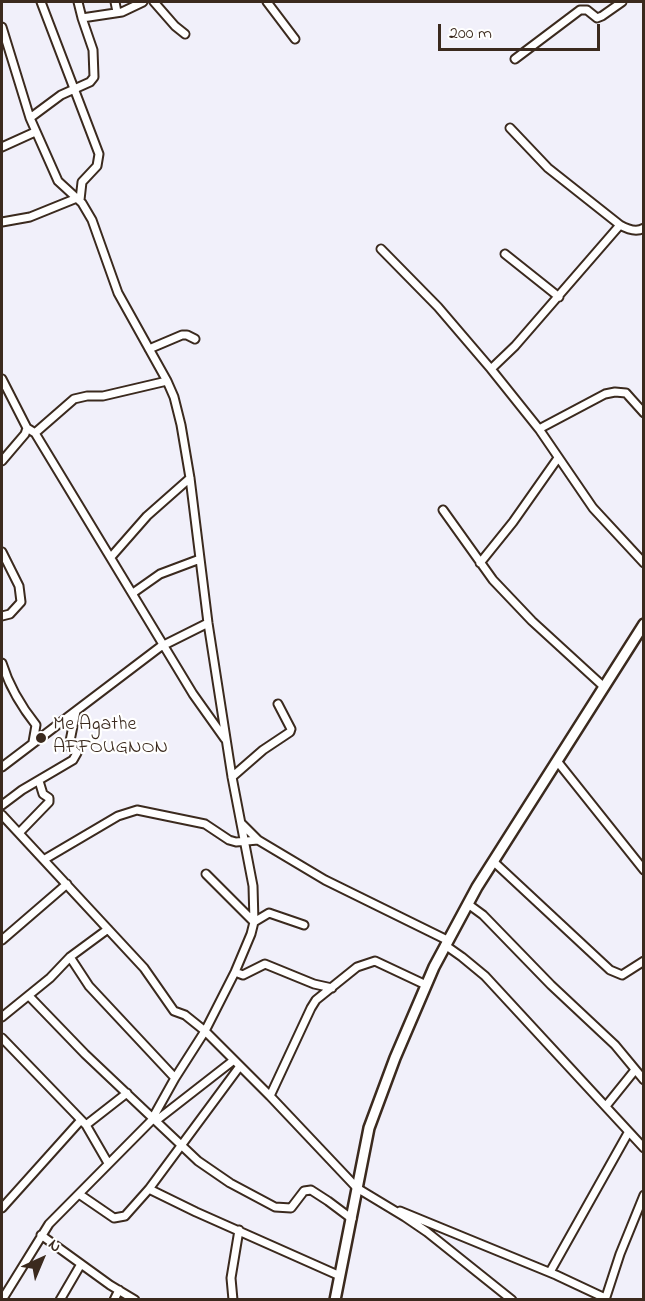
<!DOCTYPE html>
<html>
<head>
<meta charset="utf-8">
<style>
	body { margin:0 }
	#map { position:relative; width:645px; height:1301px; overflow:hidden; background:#f1f0fa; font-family:"Indie Flower",sans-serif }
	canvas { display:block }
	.frame { position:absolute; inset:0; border:3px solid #3b2a1e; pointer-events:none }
	.north { position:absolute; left:12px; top:1229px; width:60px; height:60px; -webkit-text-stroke:4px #fff; paint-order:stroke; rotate:44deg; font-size:16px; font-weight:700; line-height:24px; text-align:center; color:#3b2a1e }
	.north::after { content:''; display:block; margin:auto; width:21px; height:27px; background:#3b2a1e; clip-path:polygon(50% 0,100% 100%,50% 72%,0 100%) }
	.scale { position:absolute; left:438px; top:24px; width:162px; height:27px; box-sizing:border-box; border:3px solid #3b2a1e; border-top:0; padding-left:8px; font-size:18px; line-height:21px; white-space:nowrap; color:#3b2a1e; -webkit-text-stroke:4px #fff; paint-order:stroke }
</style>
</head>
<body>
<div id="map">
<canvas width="645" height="1301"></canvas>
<div class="frame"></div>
<div class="north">N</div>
<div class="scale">200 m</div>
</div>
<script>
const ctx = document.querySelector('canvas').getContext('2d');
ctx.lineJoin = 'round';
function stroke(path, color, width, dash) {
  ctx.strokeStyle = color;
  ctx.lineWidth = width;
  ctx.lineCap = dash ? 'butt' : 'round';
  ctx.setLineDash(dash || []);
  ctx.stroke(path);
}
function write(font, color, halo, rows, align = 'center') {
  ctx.font = font + ' "Indie Flower",sans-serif';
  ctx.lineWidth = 4.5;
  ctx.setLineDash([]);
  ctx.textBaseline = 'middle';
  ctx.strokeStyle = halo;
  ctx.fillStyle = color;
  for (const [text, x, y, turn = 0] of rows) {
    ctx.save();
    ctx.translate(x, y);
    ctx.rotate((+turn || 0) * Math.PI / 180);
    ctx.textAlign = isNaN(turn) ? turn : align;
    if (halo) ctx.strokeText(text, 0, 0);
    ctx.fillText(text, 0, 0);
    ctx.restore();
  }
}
const street = new Path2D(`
	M41,2L99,154L97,166L82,182L80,200
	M78,2L82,18L122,12L143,2
	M115,2L117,12
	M154,2L175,26L185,34
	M267,2L295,39
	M2,27L30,118L58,181L82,203L92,220L118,293L167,381L174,397L181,425L190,478L208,623L232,777L253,886L254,922L251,934L235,972L205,1031L175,1078L151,1121L49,1224L2,1300
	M515,59L580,10H587L597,18L602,16L622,2
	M30,118L61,95L90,82L94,77L93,50L82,18
	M510,128L548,168L620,225C627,229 636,233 644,228
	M2,147L35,132
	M2,222L30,217L77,198
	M381,249L438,307L491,369L539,429L593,508L644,563
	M505,254L559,297
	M149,349L182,335H187L195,339
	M491,369L515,346L620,225
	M2,379L27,428L25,434L2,461
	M27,428L35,433L193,694L225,739
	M539,429L605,394L615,392L626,393L644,413
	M35,433L74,399L87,396H103L167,381
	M443,510L493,580L532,621L603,686
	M2,552L19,586L21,602L10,614L2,616
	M111,557L147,516L190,478
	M480,563L513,522L558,458
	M133,593L160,574L200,559
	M2,663C9,686 21,706 36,725L33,742
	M557,761L644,870
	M2,767L160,647L208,623
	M232,777L263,750L290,732L291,729L278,704
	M2,805L22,790L73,760L77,753L69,746L76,711
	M2,815L144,968L174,1011L185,1015L205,1031L270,1096L357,1188L405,1217L427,1232L512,1300
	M242,824L258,840L325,880L447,940
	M19,833L49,802V798L43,794L39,781
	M45,859L118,816L137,810L205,824L229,840L236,842L258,840
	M494,862L610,970L622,975L644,961
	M206,874L254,922L269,913L304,925
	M468,904L483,915L551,985L615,1045L644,1080
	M2,940L67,884
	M445,945L462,957L485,976L644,1148
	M70,957L89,986L175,1078
	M235,972L243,975L265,964L314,984L332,988
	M29,996L85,1054L198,1161L230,1183L275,1207L291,1208L304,1191L311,1190L328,1201L352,1219
	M2,1017L50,978L70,957L108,929
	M2,1038L86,1125L108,1163
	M270,1096L311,1008L316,1000L357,967L375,961L426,985
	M606,1106L635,1070
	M157,1120L234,1060
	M86,1125L127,1093
	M149,1189L196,1212L340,1276
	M79,1194L114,1218L125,1216L149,1189L240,1066
	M2,1208L81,1120
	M400,1211L556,1275L605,1298
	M41,1235L110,1285L135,1300
	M550,1272L628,1133
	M60,1300L81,1264
	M114,1300L119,1290
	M233,1300L231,1278L239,1230
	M605,1300L620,1254L644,1195`);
const secondary = new Path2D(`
	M335,1300L369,1128L395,1058L434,967L477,887L644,624`);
const markers = [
	[41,738,6,"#3b2a1e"]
];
const poiNames = [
	["Me Agathe",53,726],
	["AFFOUGNON",53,749]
];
stroke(street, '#3b2a1e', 11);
stroke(secondary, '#3b2a1e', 14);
stroke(street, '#fff', 7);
stroke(secondary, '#fff', 9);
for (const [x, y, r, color] of markers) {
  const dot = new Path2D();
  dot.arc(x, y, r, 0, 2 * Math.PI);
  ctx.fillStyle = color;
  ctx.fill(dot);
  stroke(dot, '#fff', 2);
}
write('20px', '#3b2a1e', '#fff', poiNames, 'left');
</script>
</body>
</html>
